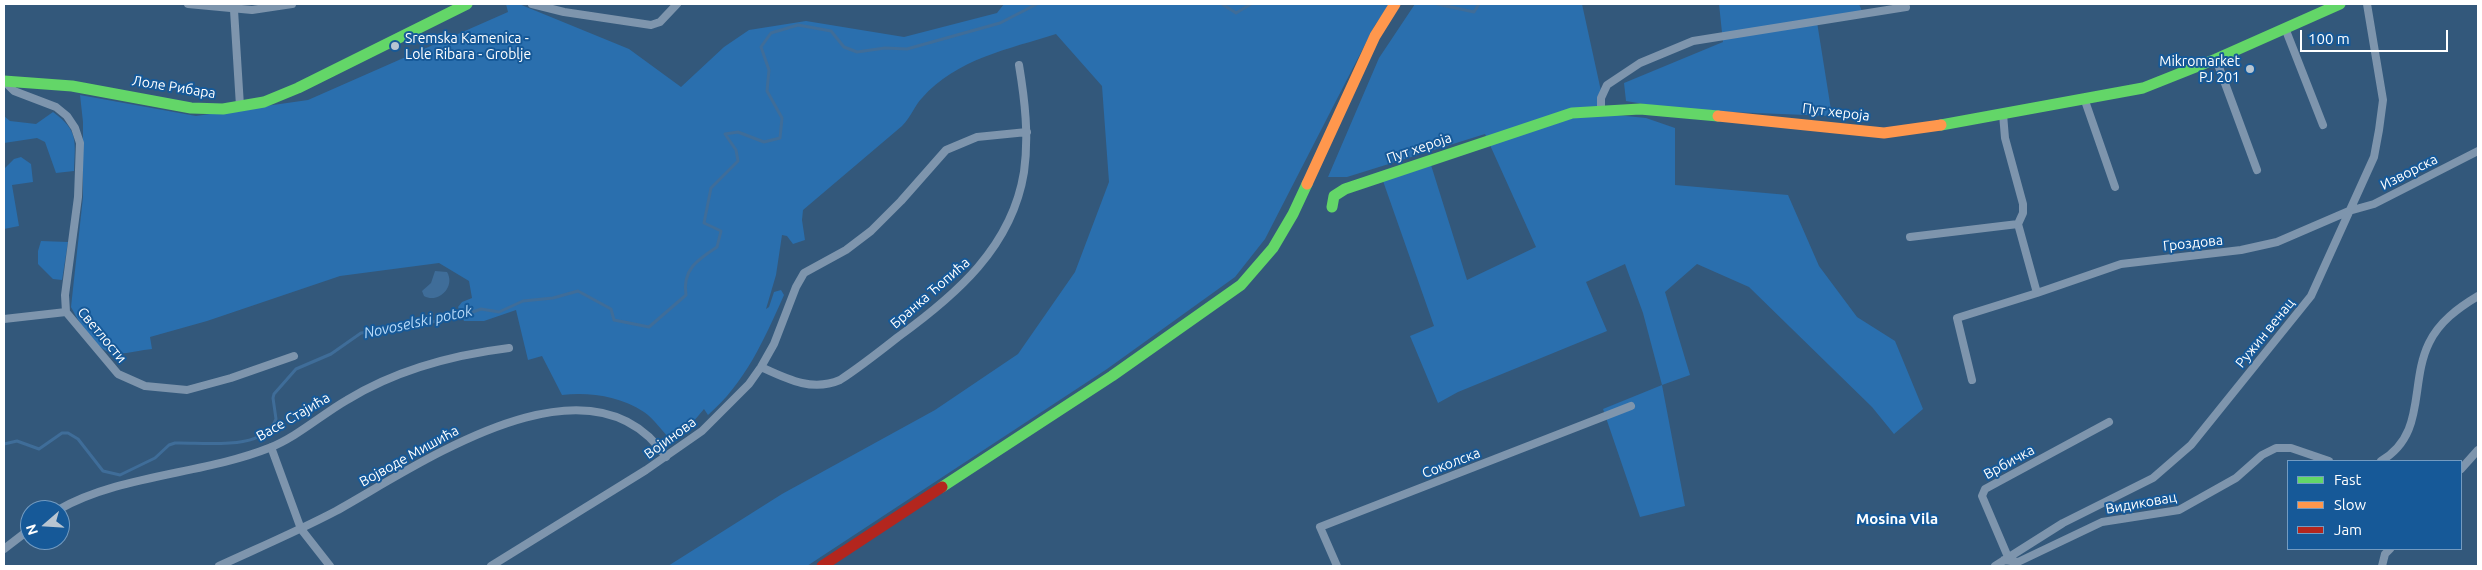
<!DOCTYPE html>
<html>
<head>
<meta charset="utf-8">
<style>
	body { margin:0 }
	#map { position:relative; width:2482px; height:570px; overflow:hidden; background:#33587b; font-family:Ubuntu,sans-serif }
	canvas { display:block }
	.frame { position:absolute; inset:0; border:5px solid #fff; pointer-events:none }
	.legend { position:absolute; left:2287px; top:460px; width:175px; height:90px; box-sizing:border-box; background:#165998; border:1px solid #739bc1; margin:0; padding:6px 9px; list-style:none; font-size:15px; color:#fff }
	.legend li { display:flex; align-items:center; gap:10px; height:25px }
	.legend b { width:25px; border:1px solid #739bc1 }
	.north { position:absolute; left:20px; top:500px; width:50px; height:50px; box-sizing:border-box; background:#165998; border:1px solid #739bc1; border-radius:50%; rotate:251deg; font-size:14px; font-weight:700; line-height:20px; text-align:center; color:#fff }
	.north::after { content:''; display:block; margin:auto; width:18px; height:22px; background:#b8c5d1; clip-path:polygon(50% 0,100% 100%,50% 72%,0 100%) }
	.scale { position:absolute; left:2300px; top:30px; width:148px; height:22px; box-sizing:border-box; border:2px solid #fff; border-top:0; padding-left:6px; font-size:15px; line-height:18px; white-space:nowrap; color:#fff; -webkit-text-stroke:4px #165998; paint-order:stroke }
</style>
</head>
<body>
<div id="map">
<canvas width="2482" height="570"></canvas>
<div class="frame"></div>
<ul class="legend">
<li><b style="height:6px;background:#63d668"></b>Fast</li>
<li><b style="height:6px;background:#ff974d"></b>Slow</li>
<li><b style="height:6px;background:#b3261e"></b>Jam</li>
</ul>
<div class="north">N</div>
<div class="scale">100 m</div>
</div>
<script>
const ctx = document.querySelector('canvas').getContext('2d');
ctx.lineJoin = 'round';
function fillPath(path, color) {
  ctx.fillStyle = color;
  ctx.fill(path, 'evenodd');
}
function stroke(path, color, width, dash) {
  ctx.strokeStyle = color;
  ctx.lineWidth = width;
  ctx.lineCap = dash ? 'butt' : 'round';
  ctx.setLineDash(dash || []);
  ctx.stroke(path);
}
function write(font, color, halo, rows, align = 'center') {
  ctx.font = font + ' Ubuntu,sans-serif';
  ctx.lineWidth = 4;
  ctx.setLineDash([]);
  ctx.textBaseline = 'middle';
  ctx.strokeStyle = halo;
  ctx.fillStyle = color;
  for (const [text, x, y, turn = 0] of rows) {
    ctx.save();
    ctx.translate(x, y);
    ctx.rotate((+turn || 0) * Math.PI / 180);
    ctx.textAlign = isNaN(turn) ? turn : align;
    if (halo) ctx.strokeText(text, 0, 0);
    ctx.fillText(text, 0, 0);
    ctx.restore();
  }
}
const green = new Path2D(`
	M506,4H519L629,49L681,87L724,47L749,30L806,21L904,37L997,13L1004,4H1390L1375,25L1265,239L1235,277L1107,369L807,566H668L782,494L935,410L1018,354L1075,272L1109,182L1102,86L1056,34C1009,49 956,59 922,98C915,105 911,117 902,126L803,210L802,220L805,240L793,244L787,236L782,235L776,275L766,309L769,307L774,292L781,290L784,295C764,340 745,383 708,415L704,409L693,422L671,440C662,431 654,419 644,412C620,396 589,392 562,395L542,356L528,360L516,310L484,321H464L458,307L462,302L472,298L469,281L439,263L340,276L207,321L150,337L152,349C140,350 124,355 112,353C96,350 78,321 71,307L83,197V122L80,95L196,116L308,100L508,12Z
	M1415,4H1582L1606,114L1646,118L1675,128V185L1788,195L1819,266L1857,317L1895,341L1923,409L1894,434L1872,407L1749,287L1697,264L1665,292L1690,375L1662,385L1685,506L1640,517L1603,409L1662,385L1643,313L1625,264L1586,282L1607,331L1458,392L1438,403L1410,336L1434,326L1383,181L1431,165L1467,280L1536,247L1485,134L1347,177H1328L1379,58Z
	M1719,4H1859L1864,16L1817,22L1832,116L1679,110L1626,101L1624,83L1723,42Z
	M53,112C79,131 75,141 74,171L56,173L45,142L37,138L4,143V116L10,121L36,124Z
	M21,157L31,164L33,182L12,185L19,226L4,229V169L14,159Z
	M41,241L68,242L62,280L53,279L38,264V251Z`);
const water = new Path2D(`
	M435,271L447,272C456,287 438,304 424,296L422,291L431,283Z`);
const stream = new Path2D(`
	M1222,4L1236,13L1251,4
	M1437,4L1474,12L1479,4
	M4,444L17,441L39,449L62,433H68L78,439L103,471L120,475L155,458L169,445L175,443C203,442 264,452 276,419L273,398L274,394L296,369L331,354L361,333L412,326L462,316L481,309L499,312L523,301L553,298L578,291L611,309L614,320L649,327L686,295C682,270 697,260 717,247L721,231L704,223L711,188L738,161L736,150L725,134L738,132L764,142L780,138L782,118L767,91L769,70L761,47L771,33L798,25L831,31L844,47L857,52L885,48L907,49L1000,23L1037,4`);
const street = new Path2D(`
	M188,4L252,10L292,4
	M532,4L564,12L651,25L660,22L677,4
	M234,10L240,106
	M2285,28L2323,125
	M2216,59L2257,170
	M4,81L14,91L56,107L67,116L75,128L80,143L78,197L65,295L66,312L118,374L145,386L187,390L231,378L294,356
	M2084,98L2115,187
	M1601,110V98L1607,85L1640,63L1693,41L1906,7
	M2003,114L2005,138L2023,204V213L2018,224L2037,293L2121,264L2241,250L2277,242L2349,211L2374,204L2478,151
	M1910,237L2018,224
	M4,319L66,312
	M761,367C787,379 812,392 840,380C860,367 879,352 898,337C956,295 1012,247 1024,172C1029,136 1025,101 1019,65
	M1972,380L1957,318L2037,293
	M271,447L301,529L330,566
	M2381,461C2427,434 2409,384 2429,343C2439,322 2458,308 2478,296
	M2461,469L2478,450
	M58,510C118,475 204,474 269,448C297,437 321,415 347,400C396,370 452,355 509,348
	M4,549L30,529
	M2008,557L1982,496L1985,489L2109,422
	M2004,560L2018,562L2102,522L2179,510L2236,478L2262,455L2276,448H2291L2329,461
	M219,566C258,548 298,531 336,511C419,465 590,344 666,457
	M491,566L646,470L702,431L749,384L761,367L774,344L796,287L804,273L846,250L871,231L901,201L946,150L977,137L1027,132
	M1337,566L1320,527L1631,406
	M1995,566L2063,523L2153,478L2191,445L2311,296L2374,157L2379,130L2383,100L2367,4
	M2382,566L2385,554L2390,549`);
const fast = new Path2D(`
	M4,81L72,86L191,108L223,109L264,102L298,88L467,4
	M1941,125L2143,88L2216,59L2340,4
	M1332,207L1334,196L1345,189L1572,113L1640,109L1718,116
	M942,487L1112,376L1241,285L1273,248L1293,214L1307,184`);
const slow = new Path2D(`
	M1718,116L1884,133L1941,125
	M1307,184L1375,36L1395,4`);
const jam = new Path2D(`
	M822,566L942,487`);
const markers = [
	[395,46,5,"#b8c5d1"],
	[2250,69,5,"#b8c5d1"]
];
const poiNames = [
	["Sremska Kamenica -",405,38],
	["Lole Ribara - Groblje",405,54],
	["Mikromarket",2240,61,"right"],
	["PJ 201",2240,77,"right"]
];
const streetNames = [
	["Лоле Рибара",174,87,9],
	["Пут хероја",1836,112,7],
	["Пут хероја",1419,148,-19],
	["Изворска",2409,172,-27],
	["Гроздова",2193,243,-6],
	["Бранка Ћопића",930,293,-41],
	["Ружин венац",2265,333,-51],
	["Светлости",102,335,50],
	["Васе Стајића",293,417,-30],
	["Војинова",670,438,-36],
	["Војводе Мишића",409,456,-29],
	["Врбичка",2009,462,-29],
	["Соколска",1451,463,-21],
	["Видиковац",2141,503,-10]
];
const waterNames = [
	["Novoselski potok",418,322,-12]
];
const neighbourhoodNames = [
	["Mosina Vila",1897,519]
];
fillPath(green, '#2a6fae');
fillPath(water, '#3f6d99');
stroke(stream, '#3f6d99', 3);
stroke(street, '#7e95ad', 8);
stroke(fast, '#63d668', 11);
stroke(slow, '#ff974d', 11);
stroke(jam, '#b3261e', 11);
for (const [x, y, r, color] of markers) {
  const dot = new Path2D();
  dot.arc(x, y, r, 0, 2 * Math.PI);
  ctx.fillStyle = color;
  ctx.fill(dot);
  stroke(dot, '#165998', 2);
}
write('14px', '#fff', '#165998', poiNames, 'left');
write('14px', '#fff', '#165998', streetNames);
write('italic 15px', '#b6d9f8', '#165998', waterNames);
write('bold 15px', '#fff', '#165998', neighbourhoodNames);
</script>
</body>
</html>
